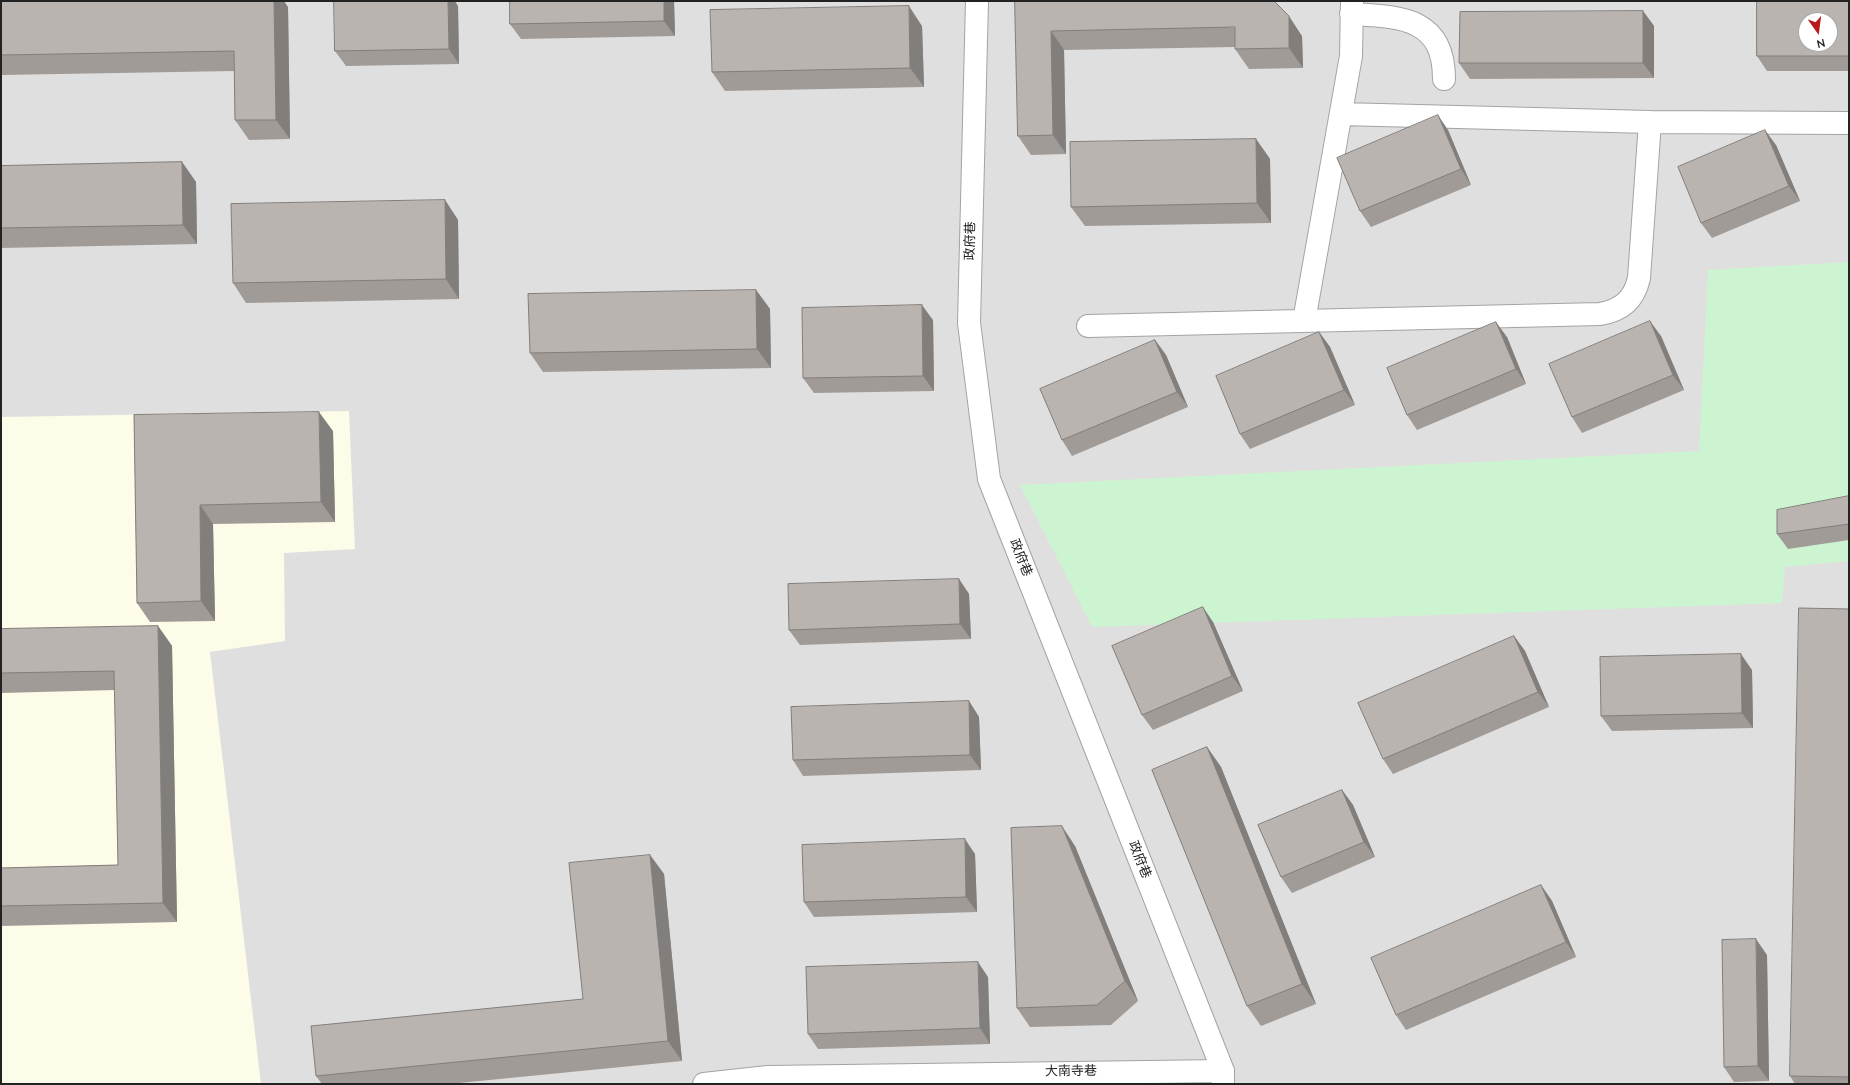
<!DOCTYPE html>
<html>
<head>
<meta charset="utf-8">
<style>
	body { margin:0 }
	#map { position:relative; width:1850px; height:1085px; overflow:hidden; background:#f1eeea; font-family:"Nunito Sans",sans-serif }
	canvas { display:block }
	.frame { position:absolute; inset:0; border:2px solid #222; pointer-events:none }
	.north { position:absolute; left:1798px; top:12px; width:40px; height:40px; box-sizing:border-box; background:#fff; border:1px solid #a7a7a7; border-radius:50%; rotate:166deg; font-size:11px; font-weight:700; line-height:16px; text-align:center; color:#222 }
	.north::after { content:''; display:block; margin:auto; width:14px; height:18px; background:#bb191c; clip-path:polygon(50% 0,100% 100%,50% 72%,0 100%) }
</style>
</head>
<body>
<div id="map">
<canvas width="1850" height="1085"></canvas>
<div class="frame"></div>
<div class="north">N</div>
</div>
<script>
const ctx = document.querySelector('canvas').getContext('2d');
ctx.lineJoin = 'round';
function fillPath(path, color) {
  ctx.fillStyle = color;
  ctx.fill(path, 'evenodd');
}
function stroke(path, color, width, dash) {
  ctx.strokeStyle = color;
  ctx.lineWidth = width;
  ctx.lineCap = dash ? 'butt' : 'round';
  ctx.setLineDash(dash || []);
  ctx.stroke(path);
}
function write(font, color, halo, rows, align = 'center') {
  ctx.font = font + ' "Nunito Sans","Noto Sans SC",sans-serif';
  ctx.lineWidth = 3;
  ctx.setLineDash([]);
  ctx.textBaseline = 'middle';
  ctx.strokeStyle = halo;
  ctx.fillStyle = color;
  for (const [text, x, y, turn = 0] of rows) {
    ctx.save();
    ctx.translate(x, y);
    ctx.rotate((+turn || 0) * Math.PI / 180);
    ctx.textAlign = isNaN(turn) ? turn : align;
    if (halo) ctx.strokeText(text, 0, 0);
    ctx.fillText(text, 0, 0);
    ctx.restore();
  }
}
const residential = new Path2D(`
	M1,1H1849V1084H1ZM1806,20H1830V44H1806Z`);
const education = new Path2D(`
	M349,411L355,549L284,553L285,641L210,652L261,1084H1V417Z`);
const park = new Path2D(`
	M1849,262V561L1785,567L1782,603L1092,627L1020,485L1699,451L1708,270Z`);
const minor = new Path2D(`
	M977,1L969,323L989,479L1223,1071V1084
	M1351,14C1400,17 1444,17 1444,79
	M1341,114L1650,122L1849,123
	M1304,321L1351,56L1352,1
	M1088,326L1600,314C1622,310 1634,300 1639,278L1650,122
	M704,1084L768,1077L1223,1071`);
const wall = new Path2D(`
	M1,1L288,7L290,139L249,140L235,120L234,71L1,75Z
	M674,1L675,36L521,39L510,24Z
	M1015,1L1302,36L1303,68L1249,69L1235,49V47L1064,50L1066,154L1031,155L1018,136Z
	M1849,1V71H1767L1757,56Z
	M458,6L459,64L346,66L335,51Z
	M1643,11L1654,26V78L1470,79L1459,63Z
	M922,26L924,87L725,91L712,72Z
	M1448,130L1471,185L1371,227L1360,211Z
	M1256,139L1270,159L1271,223L1085,226L1071,207Z
	M1776,145L1800,201L1712,238L1701,223Z
	M182,162L196,182L197,244L1,248V166Z
	M445,200L458,220L459,299L246,303L233,283Z
	M756,290L770,309L771,368L543,372L530,353Z
	M933,320L934,391L814,393L803,378Z
	M1319,332L1330,347L1355,405L1250,449L1240,434Z
	M1661,336L1684,390L1582,433L1572,417Z
	M1507,337L1526,384L1417,430L1407,415Z
	M1155,340L1166,355L1188,407L1072,456L1062,440Z
	M134,415L333,431L335,522L213,524L215,621L150,622L137,603Z
	M1849,496V540L1788,549L1777,534Z
	M959,579L969,594L971,639L800,645L789,630Z
	M1849,609V1084H1795L1790,1076Z
	M1213,622L1243,691L1153,730L1142,715Z
	M158,626L172,646L177,922L1,926V868L118,865L115,690L1,693V629Z
	M1514,636L1525,651L1549,707L1393,774L1383,759Z
	M1752,670L1753,728L1612,731L1601,716Z
	M969,701L979,717L981,770L803,776L793,760Z
	M1207,747L1221,767L1316,1004L1261,1026L1247,1006Z
	M1342,790L1353,805L1375,857L1292,893L1281,877Z
	M1075,846L1138,1001L1111,1025L1030,1027L1017,1008Z
	M975,854L977,912L814,917L804,902Z
	M650,855L664,874L682,1061L449,1084H322L316,1076L583,999Z
	M1541,885L1552,901L1576,957L1406,1030L1396,1015Z
	M1767,955L1769,1081L1734,1082L1724,1067Z
	M988,977L990,1044L818,1049L808,1034Z`);
const shadedWall = new Path2D(`
	M274,1H284L288,7L290,139L276,120Z
	M448,1H455L458,6L459,64L449,49Z
	M664,1H674L675,36L664,21Z
	M909,6L922,26L924,87L910,68Z
	M1643,11L1654,26V78L1643,63Z
	M1289,16L1302,36L1303,68L1289,48Z
	M1051,31L1064,50L1066,154L1053,135Z
	M1438,115L1448,130L1471,185L1461,169Z
	M1765,130L1776,145L1800,201L1789,186Z
	M1256,139L1270,159L1271,223L1257,203Z
	M182,162L196,182L197,244L183,225Z
	M445,200L458,220L459,299L446,279Z
	M756,290L770,309L771,368L757,349Z
	M922,305L933,320L934,391L923,376Z
	M1650,321L1661,336L1684,390L1673,375Z
	M1496,322L1507,337L1526,384L1516,369Z
	M1319,332L1330,347L1355,405L1344,390Z
	M1155,340L1166,355L1188,407L1177,392Z
	M319,412L333,431L335,522L321,502Z
	M200,505L213,524L215,621L201,601Z
	M959,579L969,594L971,639L960,624Z
	M1203,607L1213,622L1243,691L1232,676Z
	M158,626L172,646L177,922L163,903Z
	M1514,636L1525,651L1549,707L1538,692Z
	M1741,654L1752,670L1753,728L1742,713Z
	M969,701L979,717L981,770L970,755Z
	M1207,747L1221,767L1316,1004L1302,984Z
	M1342,790L1353,805L1375,857L1364,842Z
	M1062,826L1075,846L1138,1001L1125,981Z
	M965,839L975,854L977,912L966,897Z
	M650,855L664,874L682,1061L668,1041Z
	M1541,885L1552,901L1576,957L1566,942Z
	M1756,939L1767,955L1769,1081L1758,1066Z
	M978,962L988,977L990,1044L980,1028Z`);
const building = new Path2D(`
	M1,1H274L276,120H235L234,51L1,55Z
	M334,1H448L449,49L335,51Z
	M510,1H664V21L510,24Z
	M1015,1H1274L1289,16V48L1235,49V27L1051,31L1053,135L1018,136Z
	M1757,1H1849V56H1757ZM1806,20H1830V44H1806Z
	M909,6L910,68L712,72L710,10Z
	M1643,11V63H1459L1460,12Z
	M1438,115L1461,169L1360,211L1337,158Z
	M1765,130L1789,186L1701,223L1678,167Z
	M1256,139L1257,203L1071,207L1070,142Z
	M182,162L183,225L1,228V166Z
	M445,200L446,279L233,283L231,204Z
	M756,290L757,349L530,353L528,294Z
	M922,305L923,376L803,378L802,308Z
	M1650,321L1673,375L1572,417L1549,364Z
	M1496,322L1516,369L1407,415L1387,368Z
	M1319,332L1344,390L1240,434L1216,376Z
	M1155,340L1177,392L1062,440L1040,389Z
	M319,412L321,502L200,505L201,601L137,603L134,415Z
	M1849,496V524L1777,534V510Z
	M959,579L960,624L789,630L788,584Z
	M1203,607L1232,676L1142,715L1112,646Z
	M1799,608L1849,609V1077L1790,1076Z
	M158,626L163,903L1,906V868L118,865L114,671L1,673V629Z
	M1514,636L1538,692L1383,759L1358,703Z
	M1741,654L1742,713L1601,716L1600,657Z
	M969,701L970,755L793,760L791,707Z
	M1207,747L1302,984L1247,1006L1152,770Z
	M1342,790L1364,842L1281,877L1258,825Z
	M1062,826L1125,981L1097,1005L1017,1008L1011,828Z
	M965,839L966,897L804,902L802,845Z
	M650,855L668,1041L316,1076L311,1026L583,999L569,863Z
	M1541,885L1566,942L1396,1015L1371,958Z
	M1756,939L1758,1066L1724,1067L1722,940Z
	M978,962L980,1028L808,1034L806,967Z`);
const streetNames = [
	["政府巷",971,241,-89],
	["政府巷",1020,558,68],
	["政府巷",1139,860,68],
	["大南寺巷",1071,1072,-1]
];
fillPath(residential, '#e0dfdf');
fillPath(education, '#fcfce8');
fillPath(park, '#cdf4d0');
stroke(minor, '#a3a3a3', 24);
stroke(minor, '#fff', 22);
fillPath(wall, '#a09b97');
fillPath(shadedWall, '#827e7b');
fillPath(building, '#bab4b0');
stroke(building, '#827e7b', 1);
write('13px', '#222', '#fff', streetNames);
</script>
</body>
</html>
